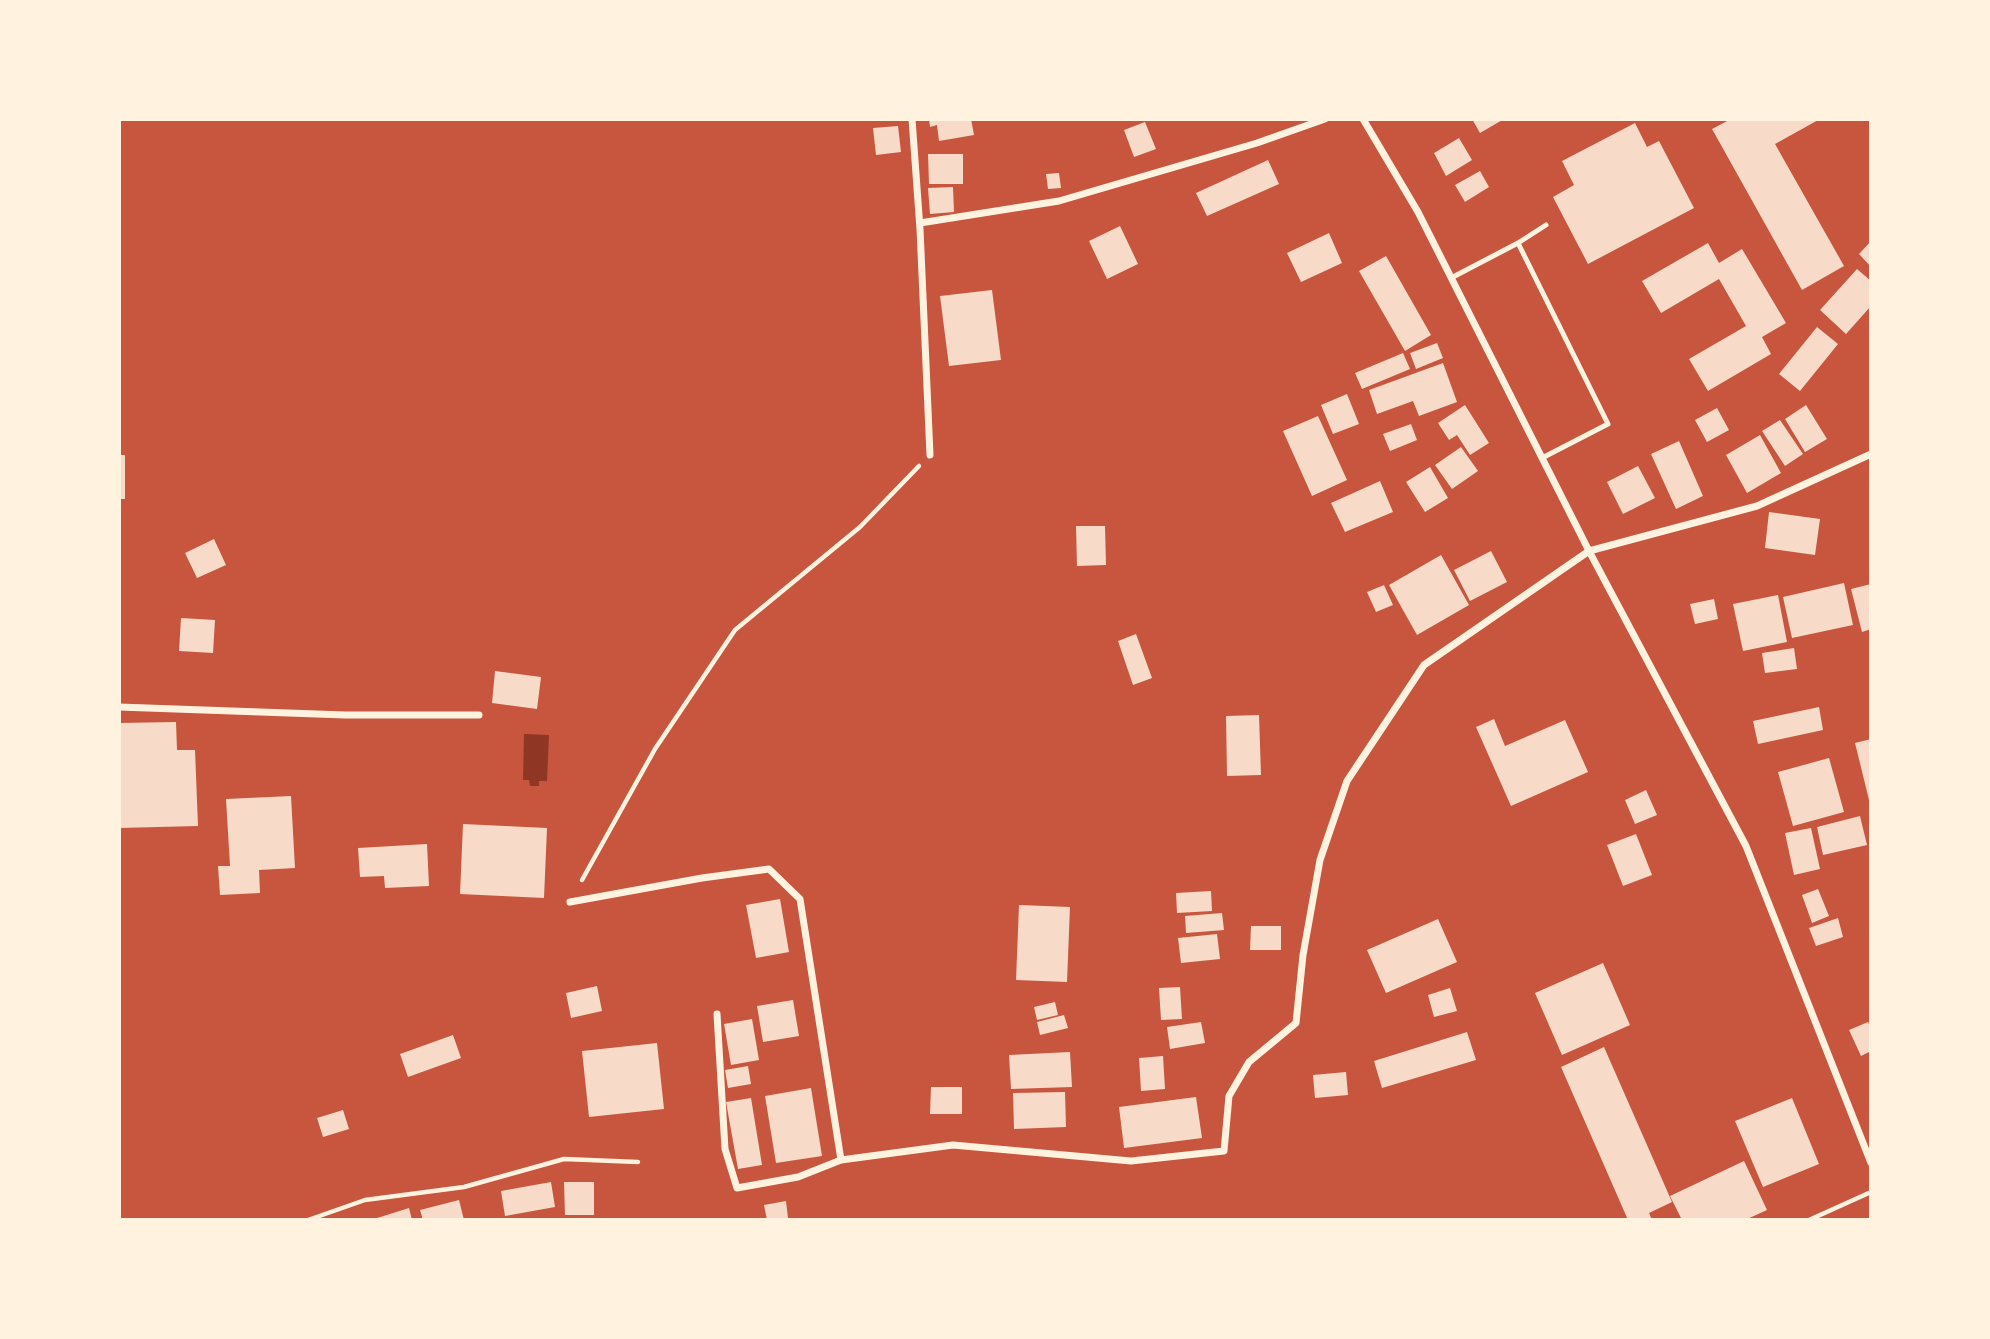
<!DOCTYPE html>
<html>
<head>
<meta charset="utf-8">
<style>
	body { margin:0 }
	#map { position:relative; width:1990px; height:1339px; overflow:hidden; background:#c8553d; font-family:Commissioner,sans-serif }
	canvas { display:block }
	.frame { position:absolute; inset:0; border:121px solid #fff3e0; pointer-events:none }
</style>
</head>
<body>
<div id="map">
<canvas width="1990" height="1339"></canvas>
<div class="frame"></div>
</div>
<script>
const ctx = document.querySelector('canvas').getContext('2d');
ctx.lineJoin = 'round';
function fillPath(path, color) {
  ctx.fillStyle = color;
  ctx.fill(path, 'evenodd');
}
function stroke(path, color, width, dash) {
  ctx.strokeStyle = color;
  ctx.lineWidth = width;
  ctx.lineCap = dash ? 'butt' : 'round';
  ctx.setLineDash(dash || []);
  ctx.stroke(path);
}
const water = new Path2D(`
	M524,734L549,735L547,781H539V786H530L529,780H523Z`);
const building = new Path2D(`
	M929,119H971L974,135L939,141L937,125L930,127Z
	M1472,119H1504L1480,133Z
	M1731,119H1820L1775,144L1844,266L1802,290L1712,129Z
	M1145,122L1156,149L1134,157L1124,130Z
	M1635,123L1647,147L1659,141L1694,208L1588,264L1553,197L1574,185L1562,161Z
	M898,126L901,152L876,155L873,128Z
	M1459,138L1472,160L1446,176L1434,153Z
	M928,154H963V184H929Z
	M1268,160L1279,184L1207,216L1196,193Z
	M1480,171L1489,187L1465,202L1455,185Z
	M1059,173L1061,188L1048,189L1046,174Z
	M953,187L954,212L930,214L928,188Z
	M1120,226L1138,264L1107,279L1089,241Z
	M1329,233L1342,263L1301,282L1287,253Z
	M1871,241V267L1859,254Z
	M1708,243L1719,263L1742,249L1786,323L1762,337L1771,354L1708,391L1689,359L1746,326L1719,279L1661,313L1642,281Z
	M1386,256L1431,335L1405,351L1359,271Z
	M1857,269L1871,281V306L1846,334L1820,310Z
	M992,290L1001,360L949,366L940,296Z
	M1817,327L1838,344L1800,391L1779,374Z
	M1437,343L1443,358L1416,369L1410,353Z
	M1403,353L1410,369L1362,389L1355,373Z
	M1443,363L1457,402L1419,416L1413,401L1377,414L1369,390Z
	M1347,394L1359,424L1333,434L1321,405Z
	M1465,405L1489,443L1470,455L1457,435L1449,440L1438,423Z
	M1806,405L1827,439L1805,452L1785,419Z
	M1717,408L1729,430L1707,442L1695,420Z
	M1318,416L1347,480L1312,496L1283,431Z
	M1780,420L1803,454L1785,466L1762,431Z
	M1411,424L1417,440L1390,451L1383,434Z
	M1760,435L1781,473L1747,493L1726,455Z
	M1679,441L1703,496L1676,509L1651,454Z
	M1461,447L1478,471L1452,489L1435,465Z
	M119,455H125V499H119Z
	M1638,466L1655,498L1623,514L1607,482Z
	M1430,467L1448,498L1425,512L1406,482Z
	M1380,481L1393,512L1345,532L1331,503Z
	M1769,512L1820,519L1815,555L1765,548Z
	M1076,526H1105L1106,565L1077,566Z
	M214,539L226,565L197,578L185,553Z
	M1491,551L1507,582L1470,601L1454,570Z
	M1441,555L1469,605L1417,635L1389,585Z
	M1844,583L1853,625L1792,638L1783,597Z
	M1871,584V629L1862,632L1851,589Z
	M1384,585L1393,605L1376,612L1367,592Z
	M1778,595L1787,642L1743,651L1733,604Z
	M1714,599L1718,619L1695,624L1690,604Z
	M181,618L215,620L213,653L179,651Z
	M1136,634L1152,678L1133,685L1118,641Z
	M1794,648L1797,669L1765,673L1762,653Z
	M495,671L541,677L537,709L492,703Z
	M1819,707L1823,730L1758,744L1753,721Z
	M1259,715L1261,775L1227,776L1226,716Z
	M1494,719L1505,746L1565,720L1588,772L1511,806L1476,727Z
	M176,722L177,750H195L198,826L119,828V723Z
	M1871,739V804H1870L1855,743Z
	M1829,758L1844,812L1793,826L1778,772Z
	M1646,790L1657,815L1635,824L1625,800Z
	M291,796L295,868L259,870L260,893L220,895L218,866H230L226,799Z
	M1860,816L1867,845L1823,855L1817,827Z
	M463,824L547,828L544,898L460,894Z
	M1811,828L1820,869L1794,875L1785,833Z
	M1636,834L1652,875L1623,886L1607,845Z
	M427,844L429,886L385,888L384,876L360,877L358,848Z
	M1818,889L1829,916L1812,923L1802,895Z
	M1211,891L1212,911L1177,913L1176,893Z
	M780,899L789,952L756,958L746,905Z
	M1019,905L1070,907L1067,982L1016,980Z
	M1222,913L1224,930L1186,933L1185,916Z
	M1838,918L1843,937L1816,946L1809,928Z
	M1438,919L1457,962L1386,993L1367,950Z
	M1251,926H1281V950H1250Z
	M1217,934L1220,959L1181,963L1178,938Z
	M1603,963L1630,1025L1562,1055L1535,993Z
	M597,986L602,1011L571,1018L566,993Z
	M1180,987L1182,1019L1161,1020L1159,988Z
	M1450,988L1457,1011L1434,1017L1428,995Z
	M793,1000L799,1036L763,1042L757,1006Z
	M1055,1002L1058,1015L1037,1020L1034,1007Z
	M1064,1015L1068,1028L1040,1035L1037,1022Z
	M752,1019L759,1060L731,1065L724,1024Z
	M1201,1022L1205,1043L1170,1049L1167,1027Z
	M1868,1022L1871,1028V1051L1861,1056L1849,1030Z
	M1467,1032L1476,1060L1382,1088L1374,1061Z
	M453,1035L461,1058L408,1077L400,1054Z
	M657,1043L664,1109L589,1117L582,1051Z
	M1604,1047L1672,1202L1649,1213L1652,1220H1628L1561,1067Z
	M1070,1052L1072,1087L1011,1089L1009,1055Z
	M1163,1056L1165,1089L1141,1091L1139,1058Z
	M748,1066L751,1084L728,1088L725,1070Z
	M1346,1072L1348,1095L1315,1098L1313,1075Z
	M931,1087H962V1114H930Z
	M811,1088L822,1156L776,1163L765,1096Z
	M1065,1092L1066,1127L1014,1129L1013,1093Z
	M1196,1097L1202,1138L1124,1148L1119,1107Z
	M751,1098L762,1165L738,1169L726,1102Z
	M1792,1098L1819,1164L1763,1187L1735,1121Z
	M343,1110L349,1129L323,1137L317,1118Z
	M1744,1161L1767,1210L1745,1220H1682L1670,1196Z
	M551,1182L555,1207L505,1216L501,1191Z
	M564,1182H594V1215H565Z
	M459,1200L464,1220H423L420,1210Z
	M786,1201L788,1218L767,1220L764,1205Z
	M409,1208L412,1220H377V1218Z`);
const path = new Path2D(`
	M582,880L655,749L735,630L860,527L919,466
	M308,1220L365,1200L464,1187L564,1159L638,1162
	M1809,1220L1871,1192`);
const service = new Path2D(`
	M1518,243L1546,225
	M1451,278L1518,243L1608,424L1542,458`);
const minor = new Path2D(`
	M912,119L920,229L930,455
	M1363,119L1418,212L1589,551L1746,846L1871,1163
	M920,223L1059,201L1257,143L1325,119
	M119,707L345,715H479
	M570,902L702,878L769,869L800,899L841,1160
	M717,1014L725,1149L737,1188L798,1177L841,1160L953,1145L1131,1161L1224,1151L1229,1096L1249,1062L1296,1023L1303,955L1320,860L1347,781L1424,665L1589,551L1757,506L1871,454`);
fillPath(water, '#8f3625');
fillPath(building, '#f7dbc8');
stroke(path, '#fff3e0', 4.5);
stroke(service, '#fff3e0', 5);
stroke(minor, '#fff3e0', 7);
</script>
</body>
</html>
